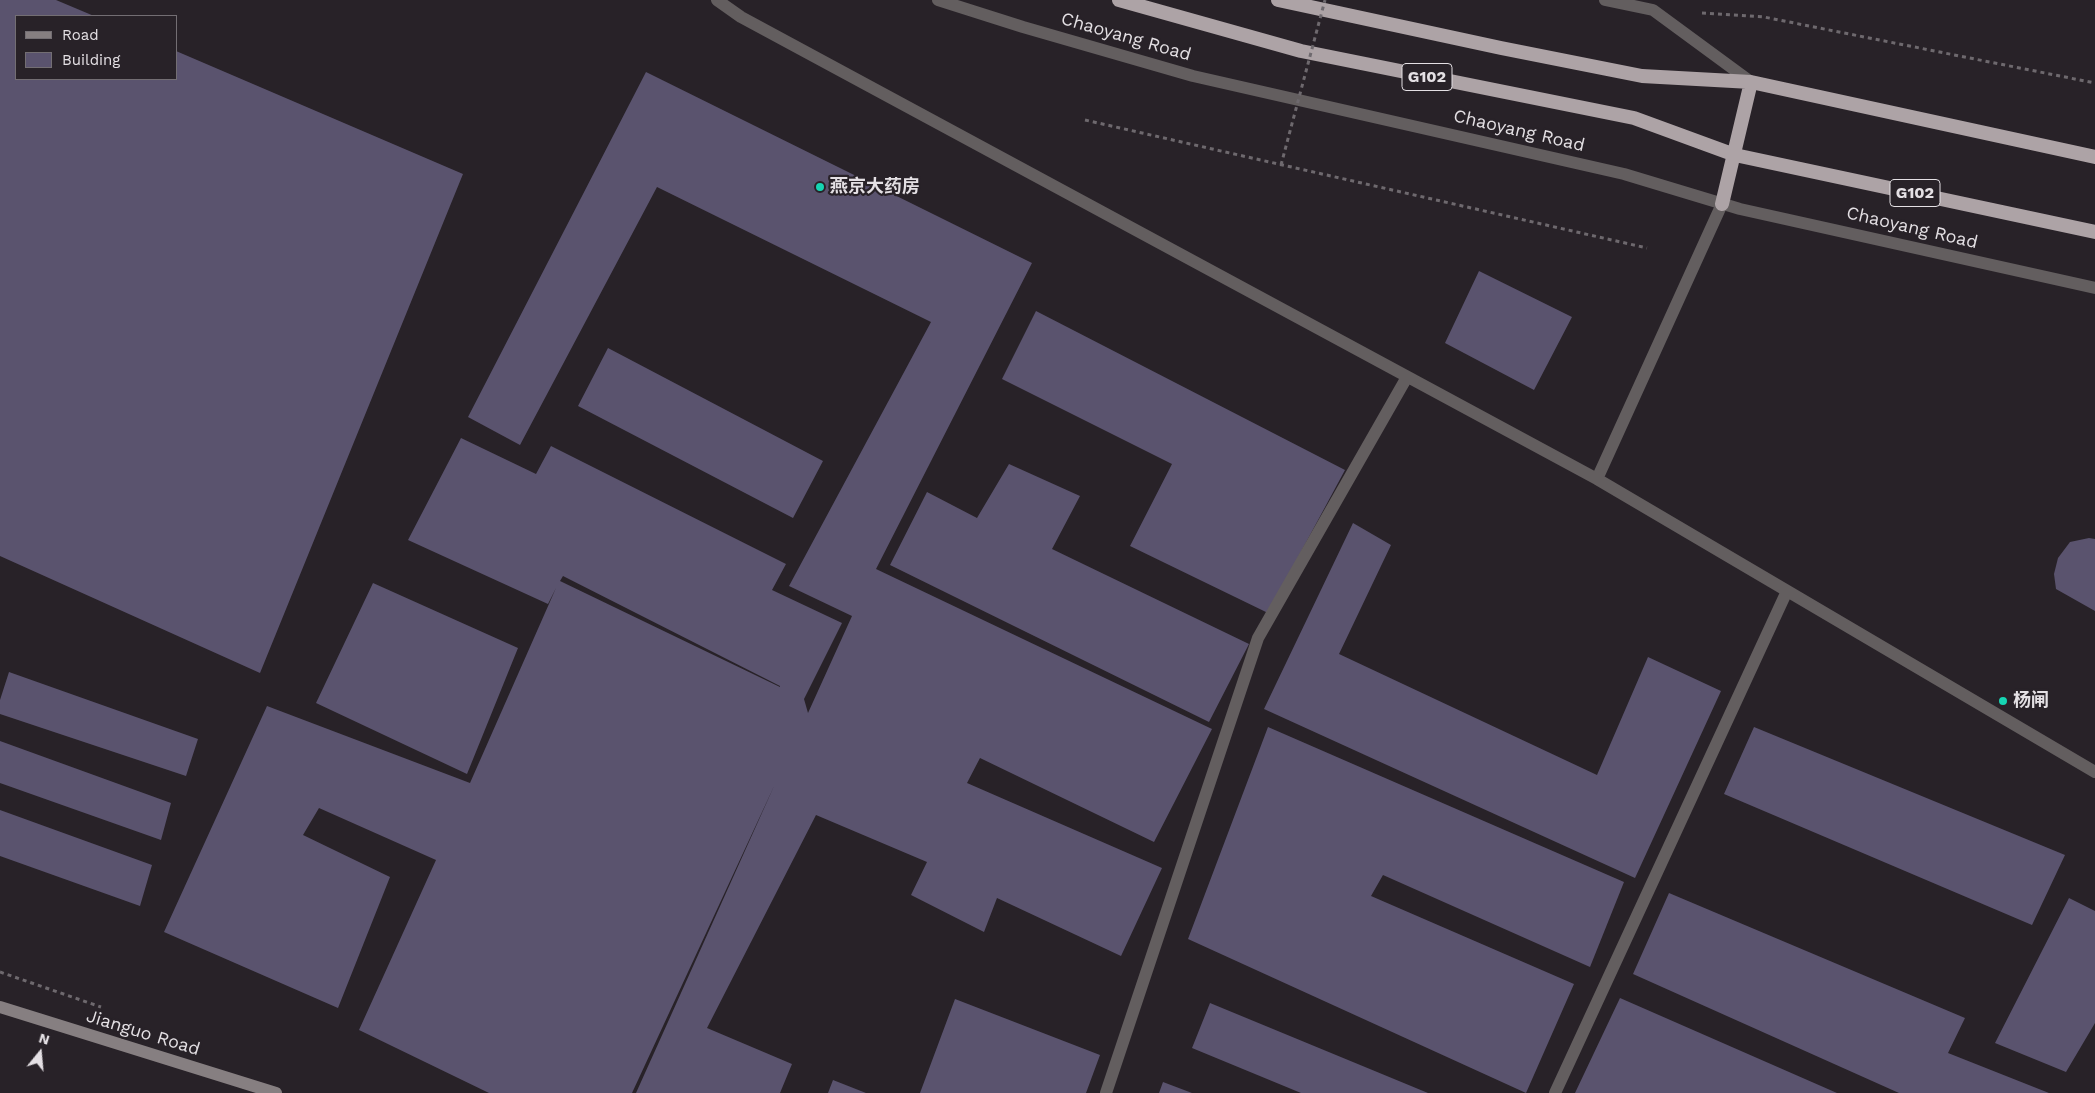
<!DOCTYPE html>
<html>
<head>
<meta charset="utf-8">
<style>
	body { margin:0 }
	#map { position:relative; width:2095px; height:1093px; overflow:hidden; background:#282228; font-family:"Work Sans",sans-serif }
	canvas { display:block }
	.legend { position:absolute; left:15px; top:15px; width:162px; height:65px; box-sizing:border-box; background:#282228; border:1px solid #736e73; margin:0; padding:6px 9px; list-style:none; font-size:15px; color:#e4e0e4 }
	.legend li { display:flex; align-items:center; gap:10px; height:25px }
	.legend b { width:25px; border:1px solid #736e73 }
	.north { position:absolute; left:15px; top:1028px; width:50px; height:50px; -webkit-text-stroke:4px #282228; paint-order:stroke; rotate:17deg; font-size:14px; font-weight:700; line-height:20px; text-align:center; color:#e4e0e4 }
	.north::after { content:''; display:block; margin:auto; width:18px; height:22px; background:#e4e0e4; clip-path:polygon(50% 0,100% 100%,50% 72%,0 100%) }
</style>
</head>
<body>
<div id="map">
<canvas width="2095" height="1093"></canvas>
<ul class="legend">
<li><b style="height:6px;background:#867f81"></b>Road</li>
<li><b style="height:14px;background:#5a536e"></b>Building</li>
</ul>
<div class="north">N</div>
</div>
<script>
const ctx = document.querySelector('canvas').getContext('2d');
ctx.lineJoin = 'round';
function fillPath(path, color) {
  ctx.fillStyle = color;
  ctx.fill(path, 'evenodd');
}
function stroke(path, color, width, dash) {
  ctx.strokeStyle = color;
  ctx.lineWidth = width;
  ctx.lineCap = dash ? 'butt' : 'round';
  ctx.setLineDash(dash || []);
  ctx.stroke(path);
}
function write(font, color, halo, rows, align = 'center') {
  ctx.font = font + ' "Work Sans","Noto Sans SC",sans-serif';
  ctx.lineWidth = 4.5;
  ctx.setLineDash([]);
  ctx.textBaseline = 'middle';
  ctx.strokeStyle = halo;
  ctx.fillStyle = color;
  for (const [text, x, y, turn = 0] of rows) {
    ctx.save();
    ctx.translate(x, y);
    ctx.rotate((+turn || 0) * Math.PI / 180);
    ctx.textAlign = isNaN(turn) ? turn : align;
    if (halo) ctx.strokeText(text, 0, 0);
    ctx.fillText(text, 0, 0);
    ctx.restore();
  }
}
const building = new Path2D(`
	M0,0H56L94,16H16V79H176V51L463,174L260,673L0,556Z
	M646,72L1032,263L876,569L1212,729L1154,842L980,758L967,783L1162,868L1121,956L997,898L984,932L911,895L927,862L816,815L707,1028L792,1064L780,1093H636L775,784L632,1093H489L359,1030L436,860L319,808L303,835L390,877L338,1008L164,932L267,706L470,783L556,588L548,604L408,540L461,438L536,474L551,446L786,564L772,590L842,623L804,699L808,713L852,616L789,586L931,322L657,187L520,445L468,417ZM563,576L780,686V687L560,581Z
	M1479,271L1572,317L1534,390L1445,343Z
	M1036,311L1345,470L1268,613L1130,546L1172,464L1002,379Z
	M608,348L823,461L793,518L578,406Z
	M1009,464L1080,496L1052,549L1249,644L1209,722L890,565L927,492L977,518Z
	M1353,523L1391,545L1339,654L1597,775L1648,657L1721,691L1635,878L1264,709Z
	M2089,538L2095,539V611L2056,589L2054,574L2058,558L2070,542Z
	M373,583L518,648L467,774L316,703Z
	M9,672L198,739L186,776L0,714V700Z
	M1268,727L1624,882L1590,967L1383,875L1371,896L1574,984L1526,1093L1188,939Z
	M1754,727L2065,855L2032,925L1724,794Z
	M0,741L171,803L161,840L0,783Z
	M0,810L152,865L140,906L0,856Z
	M1669,893L1965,1018L1948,1053L2049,1093H1899L1633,974Z
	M2069,898L2095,911V1023L2066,1072L1995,1043Z
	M1620,998L1837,1093H1575Z
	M955,999L1100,1055L1086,1093H920Z
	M1210,1003L1428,1093H1301L1192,1048Z
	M833,1080L866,1093H828Z
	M1163,1082L1192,1093H1159Z`);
const path = new Path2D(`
	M1702,13L1764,17L2095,83
	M1085,120L1647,248
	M0,972L101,1007`);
const minor = new Path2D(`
	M717,0L741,17L1597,479L2095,772
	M1597,479L1722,204
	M1106,1093L1258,638L1407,377
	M1555,1093L1787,591`);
const tertiary = new Path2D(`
	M938,0L1023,27L1193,76L1624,174L1740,209L2095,288
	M1605,0L1653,10L1751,82`);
const secondary = new Path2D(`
	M0,1007L276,1093`);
const trunk = new Path2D(`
	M1119,0L1301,51L1634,118L1735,155L2095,232
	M1278,0L1501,48L1642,76L1751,82L2095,157
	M1722,204L1751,82`);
const pathBridge = new Path2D(`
	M1281,165L1325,0`);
const markers = [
	[820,187,5,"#16d5b3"],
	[2003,701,5,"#16d5b3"]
];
const shields = [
	[1427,77,50],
	[1915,193,50]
];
const shieldNames = [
	["G102",1427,77],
	["G102",1915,193]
];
const streetNames = [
	["Chaoyang Road",1126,37,16],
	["Chaoyang Road",1519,131,13],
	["Chaoyang Road",1912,228,13],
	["Jianguo Road",143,1033,17]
];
const poiNames = [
	["燕京大药房",830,187],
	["杨闸",2013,701]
];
fillPath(building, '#5a536e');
stroke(path, '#6e696e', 3, [4, 4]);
stroke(minor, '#635e5f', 12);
stroke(tertiary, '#635e5f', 12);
stroke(secondary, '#867f81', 12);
stroke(trunk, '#ada3a6', 14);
stroke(pathBridge, '#6e696e', 3, [4, 4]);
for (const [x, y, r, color] of markers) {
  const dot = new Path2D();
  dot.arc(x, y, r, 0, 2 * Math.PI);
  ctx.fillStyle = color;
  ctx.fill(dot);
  stroke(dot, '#282228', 2);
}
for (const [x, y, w] of shields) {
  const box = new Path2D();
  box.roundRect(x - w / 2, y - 13.5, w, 27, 4);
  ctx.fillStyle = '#282228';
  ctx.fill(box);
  stroke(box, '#e4e0e4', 1);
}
write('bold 16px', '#e4e0e4', null, shieldNames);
write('18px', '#e4e0e4', '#282228', streetNames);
write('bold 18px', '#e4e0e4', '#282228', poiNames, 'left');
</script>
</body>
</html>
